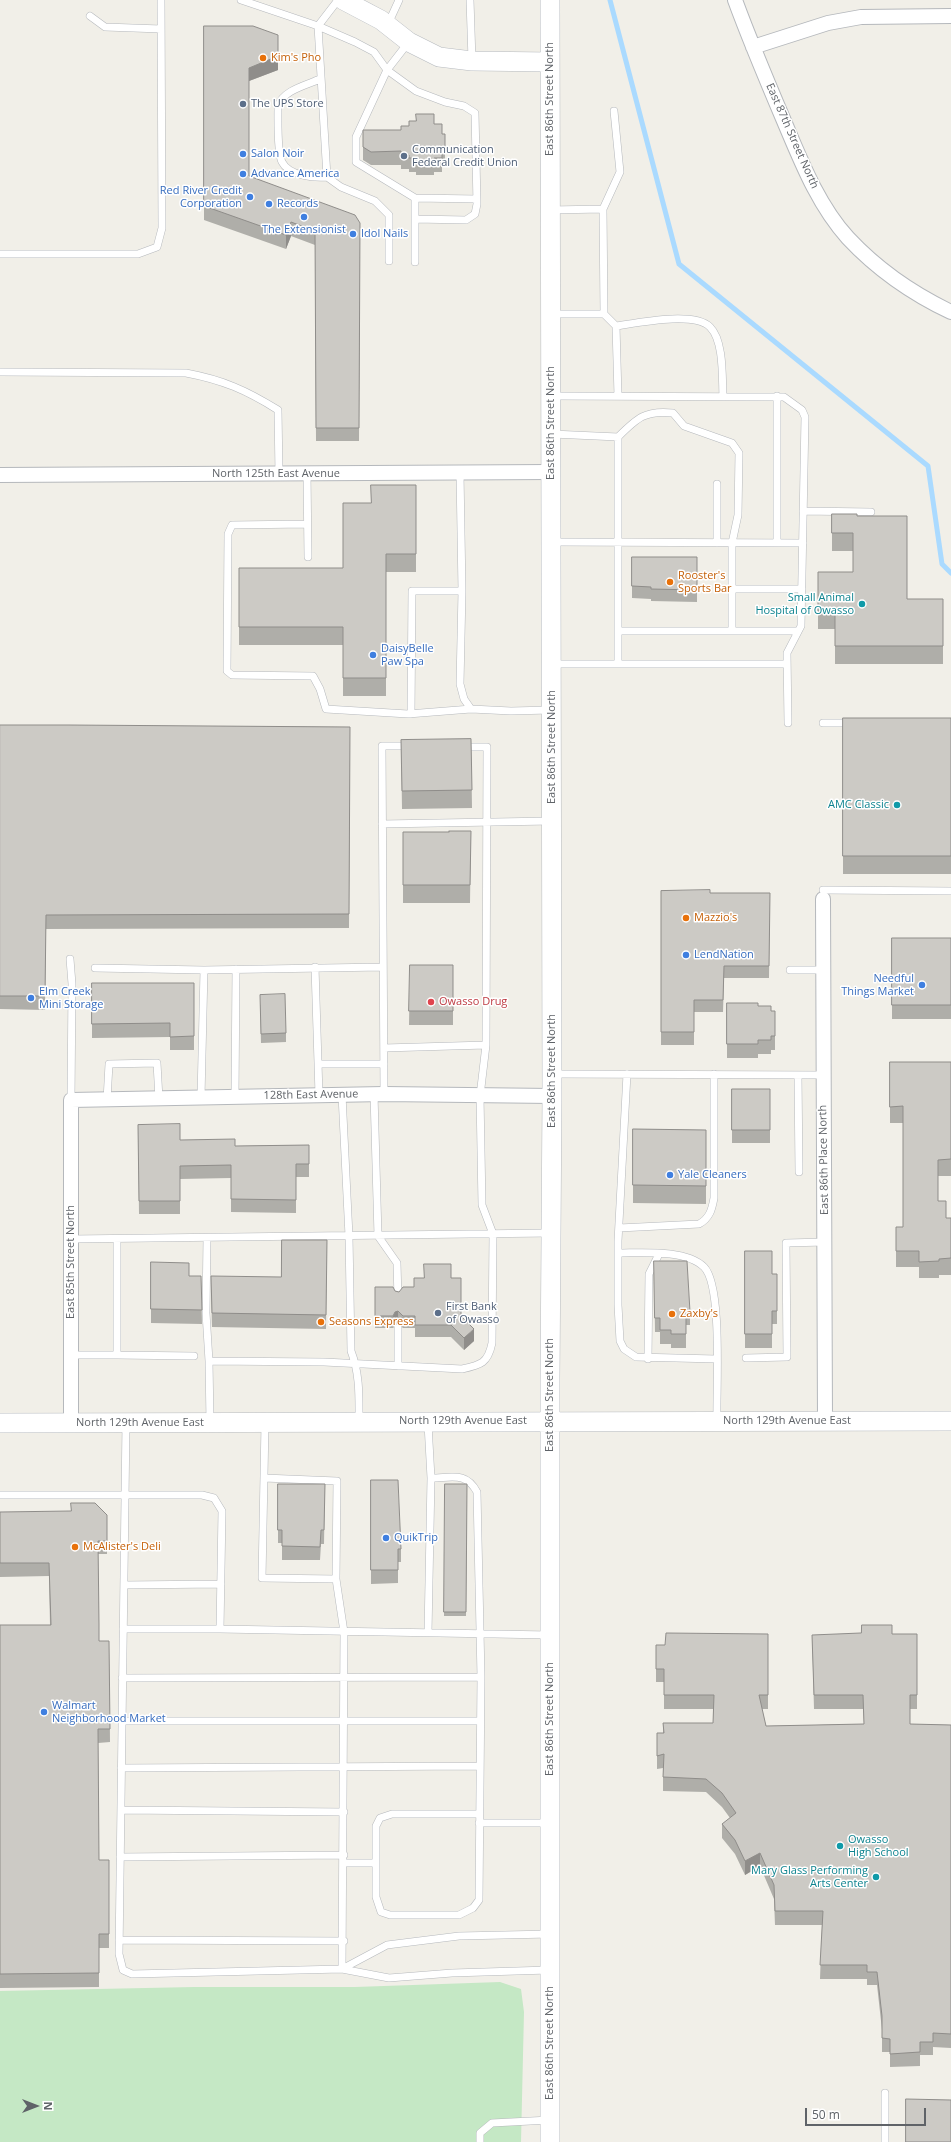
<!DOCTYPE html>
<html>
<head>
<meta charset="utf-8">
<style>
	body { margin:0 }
	#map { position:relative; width:951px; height:2142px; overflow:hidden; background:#f1efe8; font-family:"Open Sans",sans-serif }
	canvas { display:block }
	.north { position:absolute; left:16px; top:2086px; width:40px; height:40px; -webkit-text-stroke:3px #fff; paint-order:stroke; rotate:90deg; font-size:11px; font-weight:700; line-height:16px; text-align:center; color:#5f6368 }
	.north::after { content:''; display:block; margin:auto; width:14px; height:18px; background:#5f6368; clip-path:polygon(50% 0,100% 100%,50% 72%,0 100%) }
	.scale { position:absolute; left:805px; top:2108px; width:121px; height:18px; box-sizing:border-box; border:2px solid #5f6368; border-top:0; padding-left:5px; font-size:12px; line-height:14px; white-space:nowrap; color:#5f6368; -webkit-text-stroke:3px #fff; paint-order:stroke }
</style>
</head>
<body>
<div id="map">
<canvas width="951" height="2142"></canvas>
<div class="north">N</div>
<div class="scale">50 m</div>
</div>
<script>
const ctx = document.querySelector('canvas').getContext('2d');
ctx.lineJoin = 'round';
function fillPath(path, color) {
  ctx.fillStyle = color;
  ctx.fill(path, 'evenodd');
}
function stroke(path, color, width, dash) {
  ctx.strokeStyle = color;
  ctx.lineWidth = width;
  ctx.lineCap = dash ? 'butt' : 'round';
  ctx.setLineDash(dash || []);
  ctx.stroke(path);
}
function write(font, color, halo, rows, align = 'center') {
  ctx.font = font + ' "Open Sans",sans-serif';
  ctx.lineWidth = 3;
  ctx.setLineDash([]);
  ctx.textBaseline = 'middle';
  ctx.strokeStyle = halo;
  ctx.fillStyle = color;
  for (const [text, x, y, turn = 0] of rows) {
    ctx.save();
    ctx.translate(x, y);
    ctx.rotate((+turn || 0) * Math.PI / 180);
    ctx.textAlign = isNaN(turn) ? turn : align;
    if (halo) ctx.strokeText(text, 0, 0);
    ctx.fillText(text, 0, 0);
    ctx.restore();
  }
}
const green = new Path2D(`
	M500,1982L521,1989L524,2012L521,2142H0V1991L194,1987H355Z`);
const stream = new Path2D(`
	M610,0L679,264L928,466L942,564L951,573`);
const lane = new Path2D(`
	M241,0L318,26L355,42L374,52L387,70L416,91L445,102L464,106L475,113L477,204L475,214L466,220L415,219
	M338,0L318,26L327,177L341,187L375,201L389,215V261
	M470,0L472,60
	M90,16L105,27L161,29
	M388,24L399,0
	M408,43L387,70L356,137V162L415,198L477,199
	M320,79C307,85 283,90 278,106C278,117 277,153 282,162C289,176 314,178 327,177
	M614,111L620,172L603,209L604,314L616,326L618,396
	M415,198V262
	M551,210L603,209
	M0,254H138L157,247L162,228L161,0
	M551,314H604
	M616,326C637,323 694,311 710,327C724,341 722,377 723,396
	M0,372L186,373C223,380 246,390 278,410L279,474
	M552,396L784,397L802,410L805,417L801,626L787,653L788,723
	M777,396V543
	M552,434L618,437
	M307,473L308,557
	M460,473L462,591L460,684L464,699L471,709L511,711L550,710
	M717,484V543
	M803,511L871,512
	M307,524L232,525L228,534L227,671L232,675L313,676L320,689L326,709L408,714L471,709
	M551,542L803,543
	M732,589H802
	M618,631H798
	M552,664H787
	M618,664V437C637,418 645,410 673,413L684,426L732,443L739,453L738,515L732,543V631
	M411,714L412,591H462
	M823,723H851
	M382,824L551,821
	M823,890L951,891
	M70,959L72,984L71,1100
	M315,967L319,1095
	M95,968L204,970
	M790,970H823
	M384,1048L486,1045
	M318,1064H384
	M552,1074L822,1075
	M627,1074L618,1241V1305L620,1341L624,1349L636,1357L716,1359
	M798,1075L799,1172
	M374,1094L378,1236L397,1263L398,1299
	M384,1094L382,746H409
	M342,1095L349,1236L351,1351C360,1374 359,1397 359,1421
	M201,1097L204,970L383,967
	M235,1097L236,969
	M107,1100L109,1064L157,1063L159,1099
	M619,1228L699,1224C710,1218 712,1209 714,1198V1074
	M207,1238L206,1313L209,1361
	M72,1239L550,1233
	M618,1253C642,1253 686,1249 704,1267C723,1286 716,1391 717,1421
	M398,1328V1366
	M71,1355H117V1239
	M117,1355L194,1356
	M746,1358L787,1357L786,1243L825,1242
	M648,1359L649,1274L659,1254
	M210,1422L209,1361L324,1362L462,1369C481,1365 488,1363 492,1343L493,1234L482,1205L480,1096L486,1045L487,747H462
	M126,1423L119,1954L123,1970L132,1974L342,1969L389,1978L452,1973L549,1970
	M265,1424L262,1578L336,1579
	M428,1424L431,1478L428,1633
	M264,1478L337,1481L336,1579L344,1632L342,1969
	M431,1478C451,1478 466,1471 477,1492L481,1677L479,1900L473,1908L459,1915H390L381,1912L376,1897V1826L380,1818L392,1814H479
	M0,1495H202L214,1498L222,1511L220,1629L549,1635
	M124,1585L221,1584
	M123,1629H220
	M122,1678L481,1677
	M122,1721H480
	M121,1768L480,1766
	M121,1810L344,1812
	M479,1823H550
	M120,1857L344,1855
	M344,1863H376
	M119,1940L344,1941
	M342,1969L387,1945L459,1936L550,1934
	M885,2093V2142
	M480,2142V2133L492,2123L550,2120`);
const street = new Path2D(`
	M735,0C750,41 767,81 784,121C801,161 818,205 848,238C877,269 913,294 951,312
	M753,47L828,23L861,17L951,16
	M0,475L551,472
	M823,899L825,1421
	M71,1423V1100L384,1094L552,1096`);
const secondary = new Path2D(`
	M343,0L381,20L409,42L439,57L472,61L550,62
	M0,1423L951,1421
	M550,2142V1379L552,1096L550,0`);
const wall = new Path2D(`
	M204,26L278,70L249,81V176L360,223L359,441H316L315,245L291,236L286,249L204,220Z
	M416,121L434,124L442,134H445V164H442V172H434V175H416V172H409V169H401V165H371L363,160V130H401L409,126Z
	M416,485V572H386V696H343V645H239V568H343Z
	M832,514L857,516L907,599H943V664H835V629H818V572H853V551H832Z
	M632,557H697V602L651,601V599L632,598Z
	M843,718H951V874H843Z
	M0,725L350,727L349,928L46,929L45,1010L0,1009Z
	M471,739L472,808L402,809L401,740Z
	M471,831L470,903H403V832H449Z
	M661,891L710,893H770L769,978H724L723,1012H694V1045H661Z
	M892,938H951V1019H892Z
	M410,965H453V1025H409Z
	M92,983H194V1050H170V1037L92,1038Z
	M727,1003L758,1006L771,1011H775V1050H771V1054H758V1058H727Z
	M260,1004L286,1033V1042L261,1043Z
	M890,1062H951V1176H938V1201L946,1218H951V1275H939V1278H919V1267H896V1227H903V1123H890Z
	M732,1089H770V1143H732Z
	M138,1125L180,1140L235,1146L309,1145V1177H296V1213L231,1212V1178L180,1179V1214H139Z
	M633,1129L706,1130V1204L633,1203Z
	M327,1240L326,1329L212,1327L211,1290L281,1277Z
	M745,1251L772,1274H777V1324H772V1348H745Z
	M654,1261L690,1312V1325H686V1348H671V1344H660V1332H655Z
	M151,1262L189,1276H201L202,1324L151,1323Z
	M451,1278L461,1316L474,1341L464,1350L451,1337H415V1328H403L398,1323L395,1324L393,1328H375V1287L399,1292L414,1287Z
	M371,1480L401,1549V1562H398V1583L371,1584Z
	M278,1484H325L324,1544H321L320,1560H282V1543H278Z
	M445,1484H467L466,1616H444Z
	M0,1512L107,1515V1554H98L99,1641H109L110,1742L98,1743L99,1860H109V1948H99V1987L0,1988V1625H50L49,1576L0,1577Z
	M768,1634V1709H762L766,1726L864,1724L863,1709H814L812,1635L892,1634H917V1709H910V1724L951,1725V2048L933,2047V2055H920V2066L890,2067V2052H882V2030L877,1985H867V1979H820L822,1925H775L774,1899L760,1866L745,1875L735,1854L722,1838V1824L730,1818L722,1807L706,1792L663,1791V1768L657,1769V1733H663V1723H713V1709H664V1682H656V1645H665Z`);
const shadedWall = new Path2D(`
	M278,56V70L249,81V68Z
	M291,222V236L286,249V235Z
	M398,1311V1323L395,1324L393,1328V1316L395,1312Z
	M474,1329V1341L464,1350V1338Z
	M760,1853V1866L745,1875V1861Z`);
const building = new Path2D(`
	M204,26H253L278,35V56L249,68V176L355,215L360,223L359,428H316L315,231L291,222L286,235L204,206Z
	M416,114H434V124H442V134H445V150H442V158H434V161H416V158H409V155L401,156V151L371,152L363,147V130H401V126H409V121H416Z
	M371,485H416V554H386V678H343V627H239V568H343V503H371Z
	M832,514H857V516H907V599H943V646H835V611H818V572H853V533H832Z
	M632,557H697V590L651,589V587L632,586Z
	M843,718H951V856H843Z
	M0,725H69L350,727L349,914L46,915L45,996H0Z
	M471,739L472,790L402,791L401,740Z
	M449,831H471L470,885H403V832H449Z
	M710,890V893H770L769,966H724L723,1000H694V1032H661V891Z
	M892,938H951V1005H892Z
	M410,965H453V1011H409Z
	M92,983H194V1036L170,1037V1023L92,1024Z
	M285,994L286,1033L261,1034L260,995Z
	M727,1003H758V1006H771V1011H775V1036H771V1040H758V1044H727Z
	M890,1062H951V1159L938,1160V1201H946V1218H951V1258L939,1259V1261L919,1262V1251H896V1227H903V1106L890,1107Z
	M732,1089H770V1130H732Z
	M180,1124V1140L235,1139V1146L309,1145V1164H296V1200L231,1199V1165L180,1166V1201H139L138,1125Z
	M633,1129L706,1130V1186L633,1185Z
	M282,1240H327L326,1315L212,1313L211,1276L281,1277Z
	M745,1251H772V1274H777V1311H772V1334H745Z
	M654,1261H687L690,1312H686V1334H671V1330H660V1318H655Z
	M151,1262L189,1263V1276H201L202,1310L151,1309Z
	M424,1264H451V1278H461V1316L474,1329L464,1338L451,1325H415V1316H403L398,1311L395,1312L393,1316H375V1287H393L395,1291L399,1292L403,1287H414V1278H424Z
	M371,1480H398L401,1549H398V1570H371Z
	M278,1484H325L324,1530H321L320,1547L282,1546V1530H278Z
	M445,1484H467L466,1612H444Z
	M71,1503H95L107,1515V1541H98L99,1624V1641H109L110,1729H98L99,1860H109V1934H99V1973L0,1974V1625H51L49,1563H0V1512L71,1511Z
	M862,1625H892V1634H917V1695H910V1724L951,1725V2034L933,2033V2042H920V2052L890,2054V2039L882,2038V2016L877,1972H867V1965H820L823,1911H775L774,1885L760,1853L745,1861L735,1840L722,1824L736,1813L722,1793L706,1779L663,1777L664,1754L657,1756V1733H664L663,1723H713L714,1695H664V1669H656V1645H665L666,1633L768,1634V1695H759L766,1726L864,1724L863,1695H814L812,1635L861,1633Z
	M906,2099L951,2100V2142H906Z`);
const markers = [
	[263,58,4,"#e8710a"],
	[243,104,4,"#5c6f8a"],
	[243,154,4,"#3f7fe0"],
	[404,156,4,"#5c6f8a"],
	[243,174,4,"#3f7fe0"],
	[250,197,4,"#3f7fe0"],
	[269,204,4,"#3f7fe0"],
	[304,217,4,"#3f7fe0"],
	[353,234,4,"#3f7fe0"],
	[670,582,4,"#e8710a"],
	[862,604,4,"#0f9aa8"],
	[373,655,4,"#3f7fe0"],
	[897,805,4,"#0f9aa8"],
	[686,918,4,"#e8710a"],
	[686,955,4,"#3f7fe0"],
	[922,985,4,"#3f7fe0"],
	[31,998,4,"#3f7fe0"],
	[431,1002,4,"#e0444e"],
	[670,1175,4,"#3f7fe0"],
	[438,1313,4,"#5c6f8a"],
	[672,1314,4,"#e8710a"],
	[321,1322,4,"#e8710a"],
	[386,1538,4,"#3f7fe0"],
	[75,1547,4,"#e8710a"],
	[44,1712,4,"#3f7fe0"],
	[840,1846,4,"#0f9aa8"],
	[876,1877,4,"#0f9aa8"]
];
const foodNames = [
	["Kim's Pho",271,58],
	["Rooster's",678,576],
	["Sports Bar",678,589],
	["Mazzio's",694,918],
	["Zaxby's",680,1314],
	["Seasons Express",329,1322],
	["McAlister's Deli",83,1547]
];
const streetNames = [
	["East 86th Street North",550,99,-90],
	["East 87th Street North",792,136,66],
	["East 86th Street North",551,423,-90],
	["North 125th East Avenue",276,474],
	["East 86th Street North",552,747,-90],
	["East 86th Street North",552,1071,-90],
	["128th East Avenue",311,1095,-1],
	["East 86th Place North",824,1160,-91],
	["East 85th Street North",71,1262,-90],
	["East 86th Street North",550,1395,-90],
	["North 129th Avenue East",463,1421],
	["North 129th Avenue East",787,1421],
	["North 129th Avenue East",140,1423],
	["East 86th Street North",550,1719,-90],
	["East 86th Street North",550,2043,-90]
];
const serviceNames = [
	["The UPS Store",251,104],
	["Communication",412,150],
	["Federal Credit Union",412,163],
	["First Bank",446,1307],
	["of Owasso",446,1320]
];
const shopNames = [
	["Salon Noir",251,154],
	["Advance America",251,174],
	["Red River Credit",242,191,"right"],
	["Corporation",242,204,"right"],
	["Records",277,204],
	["The Extensionist",304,230,"center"],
	["Idol Nails",361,234],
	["DaisyBelle",381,649],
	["Paw Spa",381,662],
	["LendNation",694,955],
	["Needful",914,979,"right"],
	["Things Market",914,992,"right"],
	["Elm Creek",39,992],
	["Mini Storage",39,1005],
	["Yale Cleaners",678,1175],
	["QuikTrip",394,1538],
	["Walmart",52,1706],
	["Neighborhood Market",52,1719]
];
const cultureNames = [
	["Small Animal",854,598],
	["Hospital of Owasso",854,611],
	["AMC Classic",889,805],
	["Owasso",848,1840,"left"],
	["High School",848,1853,"left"],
	["Mary Glass Performing",868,1871],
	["Arts Center",868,1884]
];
const healthNames = [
	["Owasso Drug",439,1002]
];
fillPath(green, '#c5e8c5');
stroke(stream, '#aadaff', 5);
stroke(lane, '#b5b8bc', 8);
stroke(street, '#b5b8bc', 16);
stroke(secondary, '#b6babf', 20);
stroke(lane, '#fff', 7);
stroke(street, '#fff', 14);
stroke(secondary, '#fff', 19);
fillPath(wall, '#afaea9');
fillPath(shadedWall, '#8f8d8a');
fillPath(building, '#cccac5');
stroke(building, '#8f8d8a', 1);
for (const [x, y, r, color] of markers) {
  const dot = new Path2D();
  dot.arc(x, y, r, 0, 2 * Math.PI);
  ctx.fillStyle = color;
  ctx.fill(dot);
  stroke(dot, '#fff', 1.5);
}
write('11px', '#c56008', '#fff', foodNames, 'left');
write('11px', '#5f6368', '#fff', streetNames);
write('11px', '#4e5e75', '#fff', serviceNames, 'left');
write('11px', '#366cbe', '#fff', shopNames, 'left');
write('11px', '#0d838f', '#fff', cultureNames, 'right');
write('11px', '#be3a42', '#fff', healthNames, 'left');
</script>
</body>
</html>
